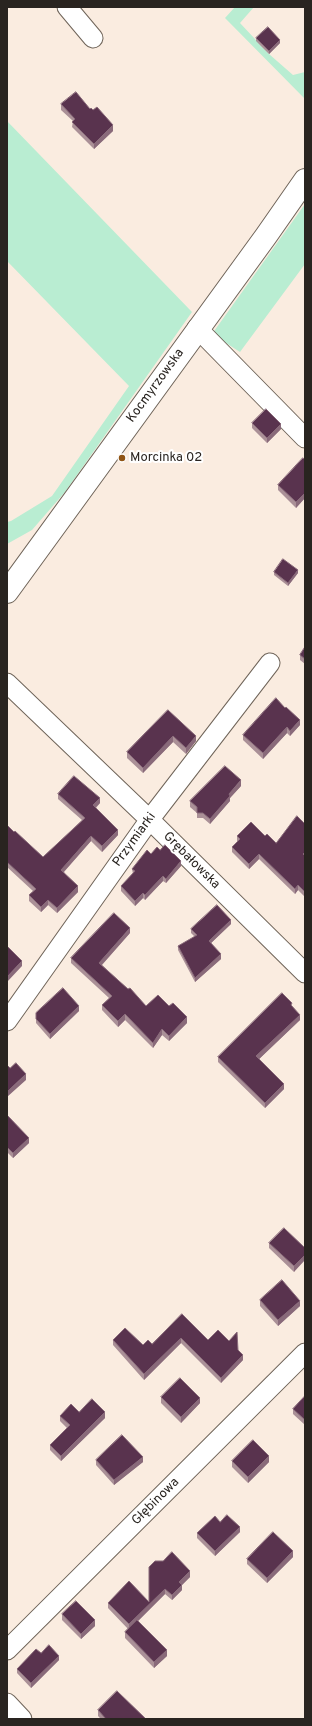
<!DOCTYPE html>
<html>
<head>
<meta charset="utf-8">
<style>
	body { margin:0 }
	#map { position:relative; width:312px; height:1726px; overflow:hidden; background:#faece0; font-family:Overpass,sans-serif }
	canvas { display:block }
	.frame { position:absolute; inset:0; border:8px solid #292420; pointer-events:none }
</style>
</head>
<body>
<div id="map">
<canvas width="312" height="1726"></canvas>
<div class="frame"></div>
</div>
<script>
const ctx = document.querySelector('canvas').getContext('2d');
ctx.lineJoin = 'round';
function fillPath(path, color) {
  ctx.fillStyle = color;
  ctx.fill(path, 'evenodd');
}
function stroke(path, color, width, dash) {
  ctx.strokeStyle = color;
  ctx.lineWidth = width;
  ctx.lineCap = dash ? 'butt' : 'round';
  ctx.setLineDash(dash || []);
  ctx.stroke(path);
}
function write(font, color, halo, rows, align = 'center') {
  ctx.font = font + ' Overpass,sans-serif';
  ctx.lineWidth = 4;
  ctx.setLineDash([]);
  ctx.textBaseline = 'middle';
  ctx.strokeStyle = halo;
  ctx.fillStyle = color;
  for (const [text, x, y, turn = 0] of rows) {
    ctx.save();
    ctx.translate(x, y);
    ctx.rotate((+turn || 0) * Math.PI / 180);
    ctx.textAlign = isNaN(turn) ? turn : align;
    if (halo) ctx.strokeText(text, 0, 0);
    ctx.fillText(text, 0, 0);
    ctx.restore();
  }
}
const green = new Path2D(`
	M235,7H254L240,23L269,54L293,75L305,72V99L225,18Z
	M7,121L192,312L65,492L32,530L7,544V522L11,521L52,496L129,386L7,261Z
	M305,204V264L240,352L212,334Z`);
const minor = new Path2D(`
	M67,7L93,38
	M197,328L305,438
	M7,683L150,820L305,973
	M7,1021L153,815L270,663
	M7,1650L305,1353
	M7,1703L22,1719`);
const major = new Path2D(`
	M7,592L266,236L305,180`);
const wall = new Path2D(`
	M256,38L280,43L269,54L256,41Z
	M61,104L90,109L113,131L94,149L72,127L73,121L61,110Z
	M252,423L281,429L267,443L252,428Z
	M305,460V498L296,508L278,490V485Z
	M274,572L298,573L288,586L274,575Z
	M305,647V664L300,660V655Z
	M168,710L196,741L186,754L173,742L143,773L127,758V752Z
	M300,725L290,736L287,733L263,759L243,740V735Z
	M241,786L230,798V801L210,824L203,818H197V813L190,807V801Z
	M58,794L100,803L96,808L118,835L102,852L91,841L64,872L78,892L57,913L48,905L41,912L29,901V895L33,891L7,867V825L14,832L43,857L82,820L58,799Z
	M305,824V897L298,890L295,894L259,859L249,869L232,852V847L237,842V836H265L276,843Z
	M151,854L181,866L166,883L163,881L145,900L143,898L135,906L121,891V886L133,874L132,869Z
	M231,924L211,943L221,959L195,982L178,950V946L195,937L191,933V929Z
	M130,933L102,965L146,1006H169L187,1023L169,1041L162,1035L153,1048L125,1020L118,1027L102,1010V1005L109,998L71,963V958Z
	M292,1007L300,1020L259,1059L284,1089L265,1108L218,1062V1057Z
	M79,1011L50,1039L36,1023V1013Z
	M7,1115L29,1143L13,1158L7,1152Z
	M269,1243L305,1248L294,1272L269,1248Z
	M260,1300L300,1306L278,1326L260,1306Z
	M182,1314L208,1340L238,1350L243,1360L221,1383L181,1343L144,1380L113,1345V1340L143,1345L152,1344Z
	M305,1396V1425L293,1414V1409Z
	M161,1397L200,1403L181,1423L161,1403Z
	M79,1412L105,1418L61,1461L50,1450V1445L67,1428L60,1421V1416Z
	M96,1460L143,1462L114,1485L96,1465Z
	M232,1461L269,1462L248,1483L232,1467Z
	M220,1522L240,1532L215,1556L197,1538V1533Z
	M293,1557L267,1583L247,1564V1559Z
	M149,1567L190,1577L182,1585V1590L172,1600L165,1594L138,1621L167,1656L154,1668L125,1638V1632L128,1629L108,1608V1603L149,1602Z
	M62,1614L95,1626L81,1639L62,1620Z
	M41,1653L59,1660L31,1688L17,1673V1669Z
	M98,1710L146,1719H101L98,1716Z`);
const shadedWall = new Path2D(`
	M280,40V43L269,54V51Z
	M113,125V131L94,149V144Z
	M281,424V429L267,443V438Z
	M305,493V498L296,508V502Z
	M298,570V573L288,586V583Z
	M300,720V725L290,736V731Z
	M287,727V733L263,759V753Z
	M173,736V742L143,773V768Z
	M196,736V741L186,754V748Z
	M241,780V786L230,798V801L210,824V819L229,794Z
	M100,798V803L93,810V805Z
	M118,830V835L102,852V846Z
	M91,836V841L61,875V870Z
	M259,854V859L249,869V864Z
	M181,861V866L166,883V879Z
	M163,876V881L145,900V895Z
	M298,885V890L295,894V889Z
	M78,886V892L57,913V908Z
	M143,893V898L135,906V901Z
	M48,900V905L41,912V907Z
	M231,920V924L209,945V941Z
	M130,928V933L99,968V963Z
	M221,954V959L195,982V978Z
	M22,961V966L7,982V977Z
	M79,1006V1011L50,1039V1034Z
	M125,1014V1020L118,1027V1021Z
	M300,1015V1020L256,1062V1056Z
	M187,1017V1023L169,1041V1036Z
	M162,1029V1035L153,1048V1043Z
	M26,1074V1080L7,1097V1092Z
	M284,1084V1089L265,1108V1103Z
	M29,1138V1143L13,1158V1153Z
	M305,1255V1260L294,1272V1266Z
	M300,1301V1306L278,1326V1320Z
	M181,1338V1343L144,1380V1374Z
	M243,1355V1360L221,1383V1378Z
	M200,1398V1403L181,1423V1417Z
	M105,1412V1418L61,1461V1456Z
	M269,1456V1462L248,1483V1477Z
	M143,1457V1462L114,1485V1480Z
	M240,1527V1532L215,1556V1551Z
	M293,1551V1557L267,1583V1578Z
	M190,1571V1577L182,1585V1590L172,1600V1595L179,1582Z
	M165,1589V1594L129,1630V1624Z
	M95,1620V1626L81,1639V1634Z
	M167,1650V1656L154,1668V1662Z
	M59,1656V1660L31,1688V1683Z`);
const building = new Path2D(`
	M268,27L280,40L269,51L256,38Z
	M76,92L90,109L91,108L93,110L97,107L113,125L94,144L72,122L75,119L61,104Z
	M266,409L281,424L267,438L252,423Z
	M303,458L305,460V493L296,502L278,485Z
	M283,559L298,570L288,583L274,572Z
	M305,647V659L300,655Z
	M276,698L285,708L286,707L300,720L290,731L287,727L263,753L243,735Z
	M168,710L196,736L186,748L173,736L143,768L127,752Z
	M225,766L241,780L229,794L230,796L210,819L203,813H197V807L190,801Z
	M74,776L100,798L93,805L118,830L102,846L91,836L61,870L78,886L57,908L48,900L41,907L29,895L36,889L7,862V825L14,832L15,831L43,857L85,818L58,794Z
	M297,816L305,824V852L303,854L305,856V892L298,885L295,889L259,854L249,864L232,847L240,839L237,836L251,822L265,836L267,834L276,843Z
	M165,845L181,861L166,879L163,876L145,895L143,893L135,901L121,886L135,871L132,869L147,850L151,854L157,847L160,850Z
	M217,905L231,920L209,941L221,954L195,978L178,946L197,935L191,929Z
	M114,913L130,928L99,963L128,989L130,988L146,1006L158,995L169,1006L173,1003L187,1017L169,1036L162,1029L153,1043L125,1014L118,1021L102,1005L112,996L71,958Z
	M7,946L22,961L7,977Z
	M63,988L79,1006L50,1034L36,1019V1013Z
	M282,993L292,1003L291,1005L300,1015L256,1056L284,1084L265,1103L218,1057Z
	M16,1063L26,1074L7,1092V1065L10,1068Z
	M7,1115L29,1138L13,1153L7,1147Z
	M284,1228L305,1248V1255L294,1266L269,1243Z
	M282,1280L300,1301L278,1320L260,1300Z
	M182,1314L208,1340L218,1330L229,1341L237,1332L238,1350L243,1355L221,1378L181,1338L144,1374L113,1340L125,1328L143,1345L148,1340L152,1344Z
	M180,1378L200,1398L181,1417L161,1397Z
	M305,1396V1420L293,1409Z
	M92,1399L105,1412L61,1456L50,1445L70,1425L60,1416L71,1404L79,1412Z
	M122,1435L143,1457L114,1480L96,1460Z
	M253,1440L269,1456L248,1477L232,1461Z
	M227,1515L240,1527L215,1551L197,1533L215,1516L220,1522Z
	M273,1532L293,1551L267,1578L247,1559Z
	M172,1552L190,1571L179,1582L182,1585L172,1595L165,1589L129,1624L108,1603L129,1581L149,1602V1567L155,1561H163Z
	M76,1601L95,1620L81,1634L62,1614Z
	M137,1620L167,1650L154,1662L125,1632Z
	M49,1645L59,1656L31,1683L17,1669L36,1649L41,1653Z
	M117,1691L146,1719H106L98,1710Z`);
const markers = [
	[122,458,4,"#905414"]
];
const streetNames = [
	["Kocmyrzowska",156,386,-54],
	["Przymiarki",135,840,-54],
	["Grębałowska",191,861,45],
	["Głębinowa",156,1502,-45]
];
const poiNames = [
	["Morcinka 02",130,458]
];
fillPath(green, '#b9edd2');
stroke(minor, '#6f6459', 21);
stroke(major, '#6f6459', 24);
stroke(minor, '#fff', 19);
stroke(major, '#fff', 22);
fillPath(wall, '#aa9097');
fillPath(shadedWall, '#896a7a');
fillPath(building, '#59334e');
stroke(building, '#896a7a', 1);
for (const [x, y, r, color] of markers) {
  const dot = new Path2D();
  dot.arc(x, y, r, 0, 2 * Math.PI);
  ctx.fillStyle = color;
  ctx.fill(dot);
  stroke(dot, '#fff', 1.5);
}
write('13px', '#292420', '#fff', streetNames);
write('13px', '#292420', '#fff', poiNames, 'left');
</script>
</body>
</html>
